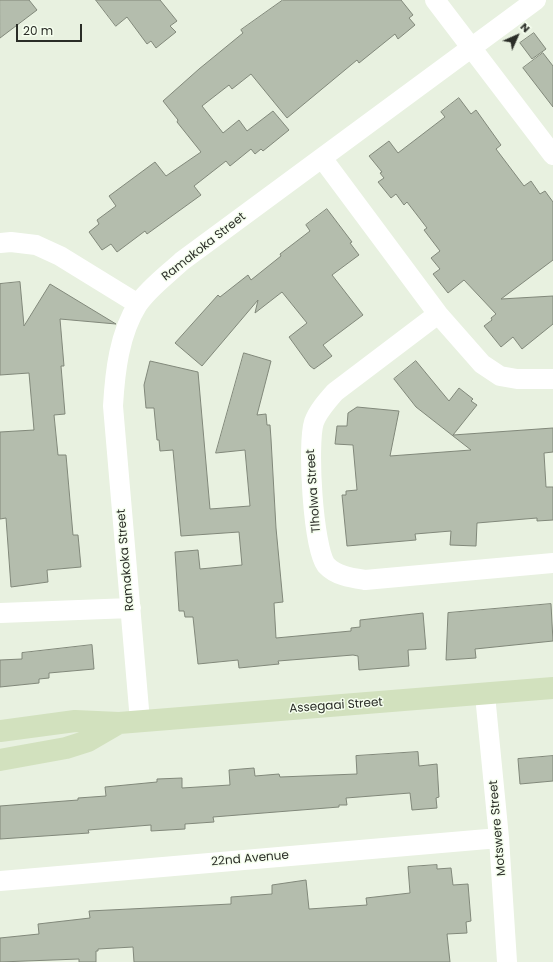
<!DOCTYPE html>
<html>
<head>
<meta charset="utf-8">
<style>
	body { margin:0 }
	#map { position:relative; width:553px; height:962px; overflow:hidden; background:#e8f1e0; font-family:Poppins,sans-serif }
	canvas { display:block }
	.north { position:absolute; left:497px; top:16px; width:40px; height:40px; -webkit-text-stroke:3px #f5feee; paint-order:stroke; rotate:45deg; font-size:11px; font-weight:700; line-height:16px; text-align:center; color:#2a2d27 }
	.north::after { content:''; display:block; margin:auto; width:14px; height:18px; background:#2a2d27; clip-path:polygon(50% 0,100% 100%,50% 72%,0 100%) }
	.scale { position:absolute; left:16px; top:24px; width:66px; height:18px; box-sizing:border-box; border:2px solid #2a2d27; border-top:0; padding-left:5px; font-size:12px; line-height:14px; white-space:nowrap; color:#2a2d27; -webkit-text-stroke:3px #f5feee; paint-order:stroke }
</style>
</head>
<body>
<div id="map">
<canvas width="553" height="962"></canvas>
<div class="north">N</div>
<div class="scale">20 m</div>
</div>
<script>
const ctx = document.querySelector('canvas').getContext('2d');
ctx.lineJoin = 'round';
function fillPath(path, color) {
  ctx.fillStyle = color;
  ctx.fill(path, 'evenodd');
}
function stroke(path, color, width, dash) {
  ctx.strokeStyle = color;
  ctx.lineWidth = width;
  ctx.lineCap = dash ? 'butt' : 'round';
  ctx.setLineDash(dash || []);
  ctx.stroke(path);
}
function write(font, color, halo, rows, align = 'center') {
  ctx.font = font + ' Poppins,sans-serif';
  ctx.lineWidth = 3;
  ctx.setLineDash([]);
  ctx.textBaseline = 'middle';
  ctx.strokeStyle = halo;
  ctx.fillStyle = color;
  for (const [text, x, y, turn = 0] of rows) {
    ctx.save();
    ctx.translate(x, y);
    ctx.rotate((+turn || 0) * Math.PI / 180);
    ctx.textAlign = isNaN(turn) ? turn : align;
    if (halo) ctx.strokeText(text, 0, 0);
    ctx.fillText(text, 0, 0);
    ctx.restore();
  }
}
const building = new Path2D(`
	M0,0H29L37,10L0,38Z
	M96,0H160L177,21L170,26L176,32L156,48L151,41L147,44L127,17L116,26Z
	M283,0H401L413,15L409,18L415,25L398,39L395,34L359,63L357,60L287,118L251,74L232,89L229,85L202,106L223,133L239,120L247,131L273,111L289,130L263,151L261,149L255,154L251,149L230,166L226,161L194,186L201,195L147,234L145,231L117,252L111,244L102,250L89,232L99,224L97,220L116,206L109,196L155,162L166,176L201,152L177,122L178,120L163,101L199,69L243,33L241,30Z
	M534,33L546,49L532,59L520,43Z
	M543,53L553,66V107L523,68Z
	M459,98L471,114L476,110L501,145L496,149L524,186L531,181L540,194L545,191L553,202V260L501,299L553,296V324L522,349L513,337L501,347L484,326L492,320L491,318L496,314L464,280L448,293L433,274L440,269L431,258L440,251L424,230L427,228L407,202L404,205L396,194L391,198L378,182L384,178L380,173L382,172L369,156L389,141L398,153L445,117L441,112Z
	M327,209L352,242L350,243L359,255L332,275L363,315L323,345L332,356L314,369L310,366L289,337L307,323L282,292L255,313L258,300L202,366L175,343L218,295L220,297L248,275L251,280L281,256L280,254L310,231L306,225Z
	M20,282L24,326L50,284L116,324L60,319L64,366H61L65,414L54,415L58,455H66L73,535H78L81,567L47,570L48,582L11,587L6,518L0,519V432L34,430L29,373L0,375V284Z
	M244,353L271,361L257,415L266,414L267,425H270L271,439L276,528L283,602L274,603L276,638L351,631V628L360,627V620L423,613L426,649L408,650L409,666L359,670L358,656L353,655L278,661L279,664L239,668L238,660L198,664L193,617H185L184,611H179L175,552L198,550L200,569L242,565L239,532L181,536L173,450L160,451L159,440H157L154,408H146L144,385L150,361L198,372L210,509L250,506L245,450L216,453Z
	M416,361L449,401L459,388L473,399L471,401L477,405L453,435L553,428V452L544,453L546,487H553V520L537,521V518L477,523L476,546L450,545L451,531L415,534L416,540L347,546L342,495H346V491L357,490L353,445L335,444L337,426H347L348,413L357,407L399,411L390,456L471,450L416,407L394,379Z
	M551,604L553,641L475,649L476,658L446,660L448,613Z
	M92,645L94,669L49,673V678L39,679V683L0,687V660L22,659V653Z
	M418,752L419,766L437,764L439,797L436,798L437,808L412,810L410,793L346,798L347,805H339V807L213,817L214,822L185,824V829L151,831V825L88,830L89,833L0,839V806L78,800V798L106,796L105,787L157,782V779L182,778V788L230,785L229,770L254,768L255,776L279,774L280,777L357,774L356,756Z
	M553,756V781L520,784L518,759Z
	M437,865V869L451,868L453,885L468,884L471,921L466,922L467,933L447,934L450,962H134L133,947L98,949V951H96V962H79V959L0,962V938L39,934L38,924L90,918L89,911L231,904V897L272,894V885L306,880L309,909L367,905L366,898L410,893L408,867Z`);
const street = new Path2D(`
	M435,0L553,155
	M322,158L438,314L482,364L500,376L517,379H553
	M0,243L11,242L36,245L60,256L138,304
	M438,314L335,392C327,401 318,411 314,422C307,444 313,547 326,565C336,576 352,578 365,580L553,563
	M0,613L131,608
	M485,695L499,838L507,962
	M140,721L113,406C115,372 119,334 138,304C149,288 168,274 182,261L536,0
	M0,881L499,838`);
const secondary = new Path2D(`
	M0,731L75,721L119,723L553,688
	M0,760L66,748L88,741L119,723`);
const streetNames = [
	["Ramakoka Street",204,247,-38],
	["Tlholwa Street",314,491,-94],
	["Ramakoka Street",126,560,-95],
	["Assegaai Street",336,706,-4],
	["Motswere Street",498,828,-95],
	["22nd Avenue",250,859,-5]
];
fillPath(building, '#b4bdad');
stroke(building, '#81887a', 1);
stroke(street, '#fff', 20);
stroke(secondary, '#d2e1be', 22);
write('12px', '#2a2d27', '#f5feee', streetNames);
</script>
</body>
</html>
